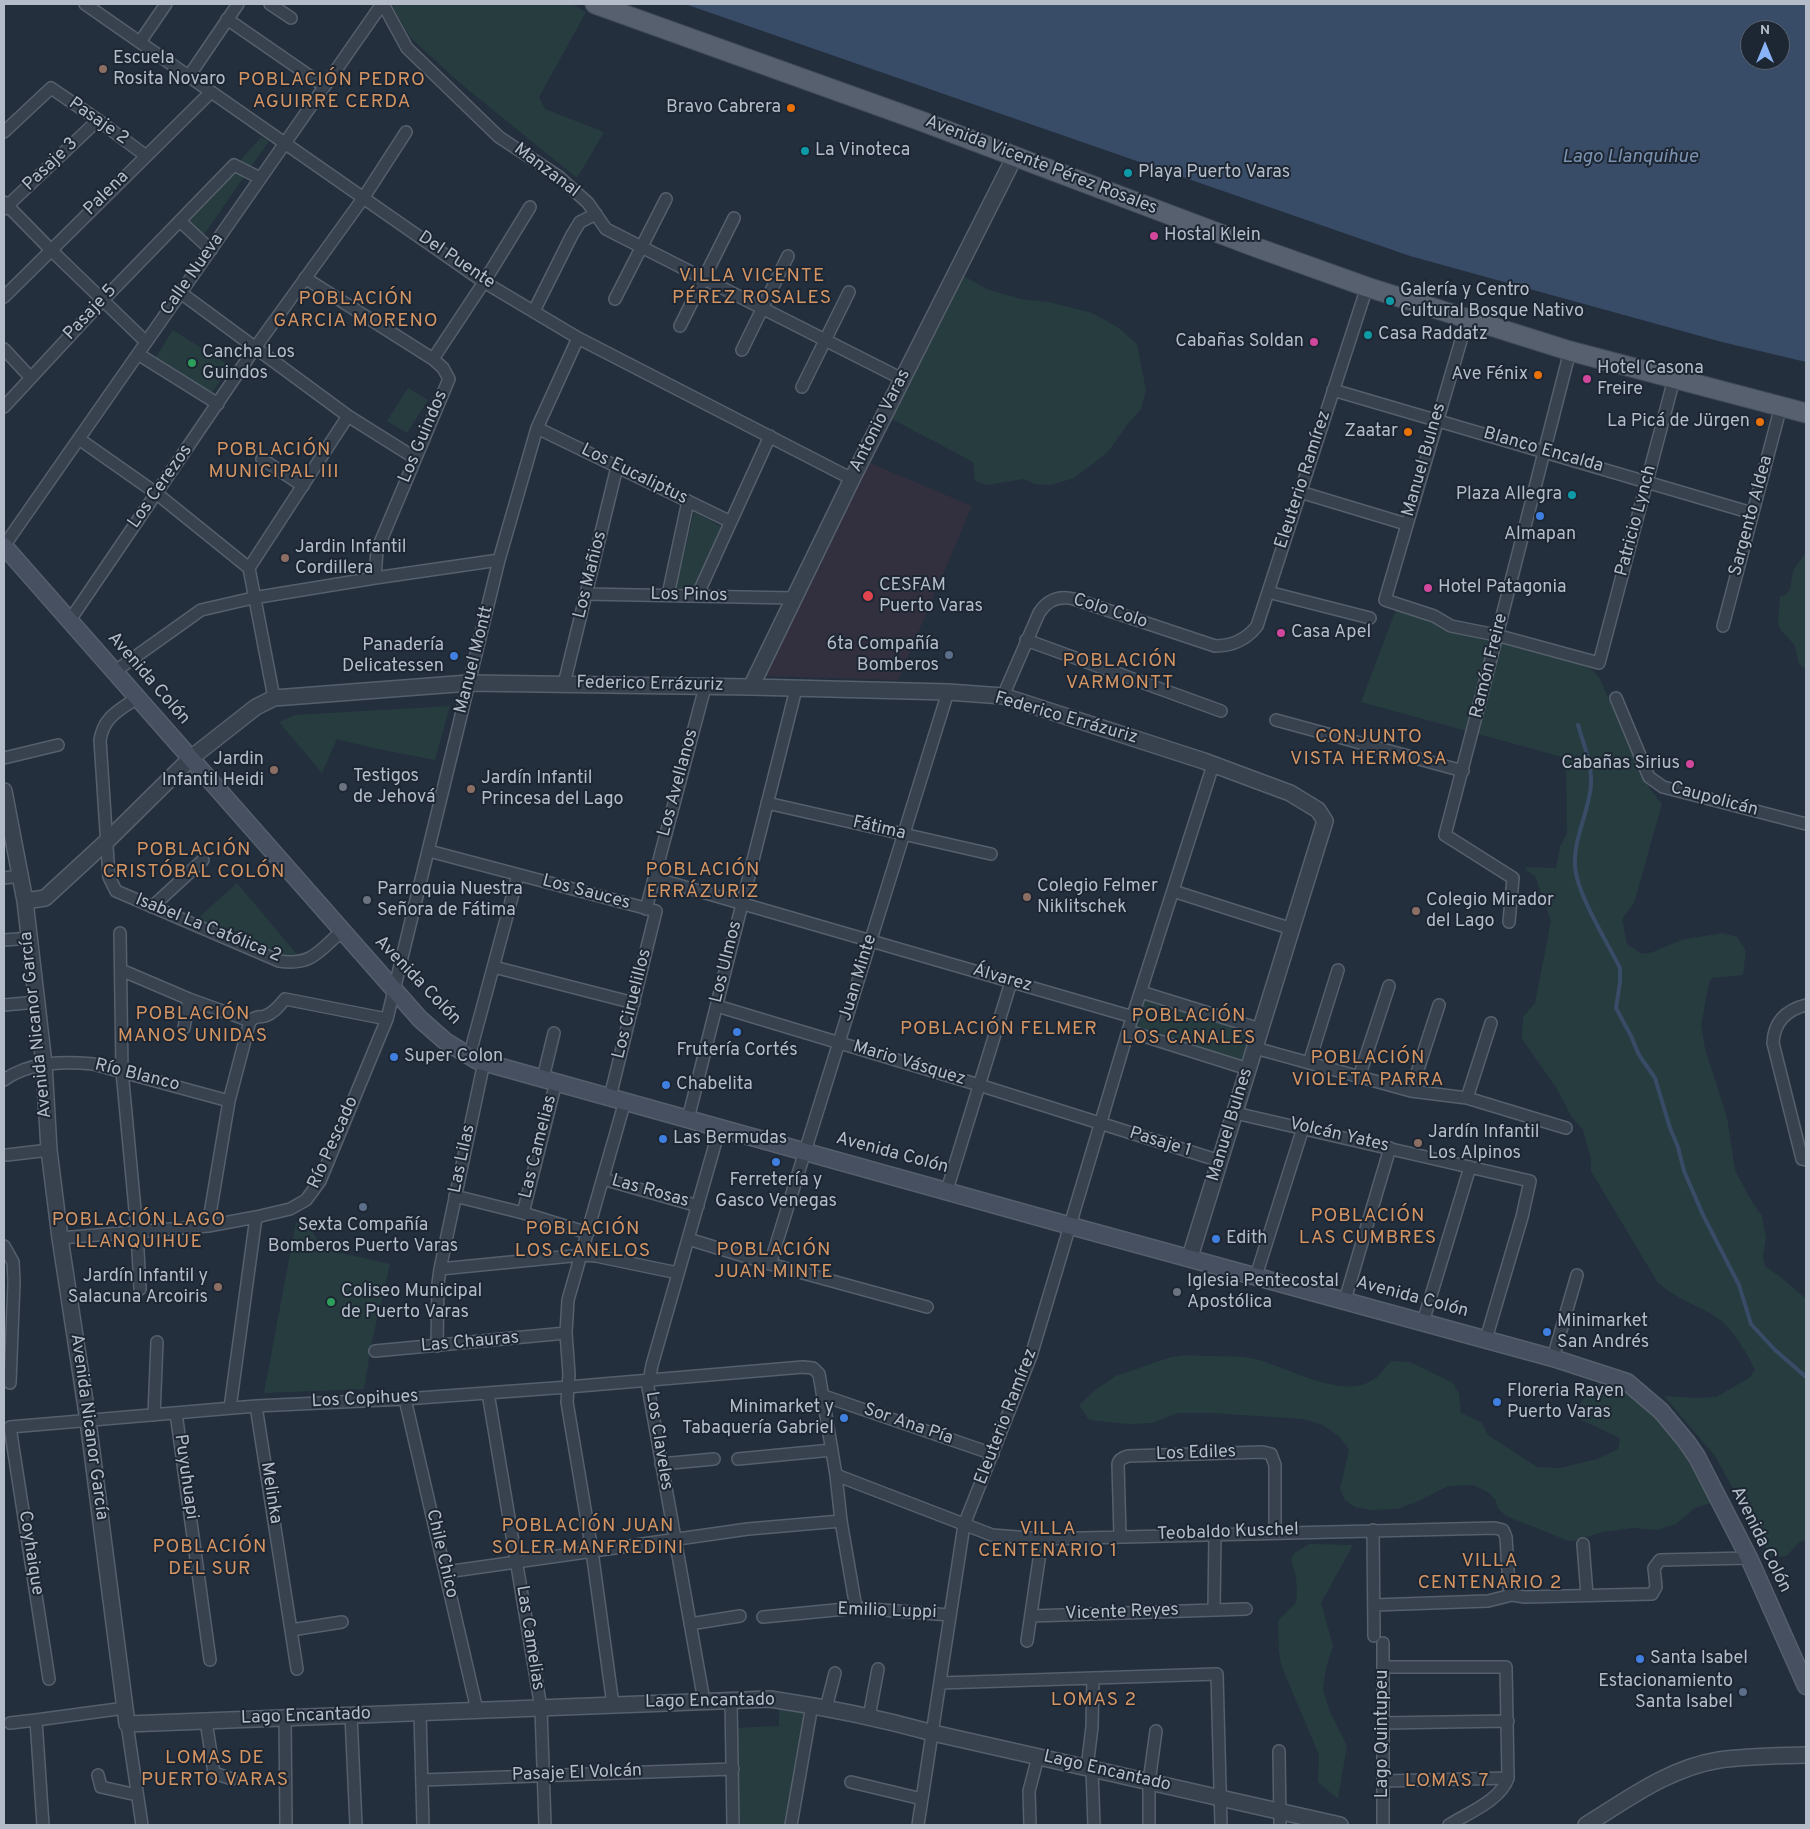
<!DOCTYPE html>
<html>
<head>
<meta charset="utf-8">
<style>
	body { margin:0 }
	#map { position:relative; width:1810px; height:1829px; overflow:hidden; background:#242f3e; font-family:Overpass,sans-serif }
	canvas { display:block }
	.frame { position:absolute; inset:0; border:5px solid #b4bcc9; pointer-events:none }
	.north { position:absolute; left:1740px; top:20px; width:50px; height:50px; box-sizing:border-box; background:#1d2633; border:1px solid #59626f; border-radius:50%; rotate:0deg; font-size:14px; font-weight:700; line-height:20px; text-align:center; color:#b4bcc9 }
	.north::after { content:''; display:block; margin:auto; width:18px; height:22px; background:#8ab4f8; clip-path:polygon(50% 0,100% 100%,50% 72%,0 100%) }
</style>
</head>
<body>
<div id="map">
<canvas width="1810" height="1829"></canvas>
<div class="frame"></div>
<div class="north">N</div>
</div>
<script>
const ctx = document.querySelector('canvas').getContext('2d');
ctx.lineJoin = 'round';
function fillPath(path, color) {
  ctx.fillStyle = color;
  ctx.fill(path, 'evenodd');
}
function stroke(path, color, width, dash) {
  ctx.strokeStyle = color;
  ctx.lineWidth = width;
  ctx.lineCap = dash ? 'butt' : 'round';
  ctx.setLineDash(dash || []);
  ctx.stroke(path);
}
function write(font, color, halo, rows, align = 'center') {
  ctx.font = font + ' Overpass,sans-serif';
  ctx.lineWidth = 4;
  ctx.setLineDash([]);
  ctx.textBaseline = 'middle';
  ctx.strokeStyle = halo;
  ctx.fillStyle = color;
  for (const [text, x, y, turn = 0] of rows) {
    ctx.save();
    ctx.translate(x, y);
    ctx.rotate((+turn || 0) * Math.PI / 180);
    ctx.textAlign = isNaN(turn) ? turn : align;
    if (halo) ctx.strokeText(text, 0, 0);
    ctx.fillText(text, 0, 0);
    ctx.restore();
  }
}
const medical = new Path2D(`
	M865,461L972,506L898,680L766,676Z`);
const green = new Path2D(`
	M391,4H572L586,12L539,97L545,109L604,132L577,178L461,84L410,37Z
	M261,137L269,141L203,236L187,218L239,162Z
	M960,274L987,289L1020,299L1049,302L1092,313L1119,328L1137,344L1146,390L1141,409L1127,425L1108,452L1074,478L1051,485L1035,484L1024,479L987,485L975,481L973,462L890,418Z
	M173,330L230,366L210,396L154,360Z
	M408,388L428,400L407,433L387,421Z
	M694,512L722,527L691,592H675Z
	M1806,552V668C1793,664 1800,653 1794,645C1790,638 1781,633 1779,626C1777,618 1780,606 1780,597C1795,592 1789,581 1794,569C1797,563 1803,558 1806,552Z
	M1397,607L1587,664L1600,679L1645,782L1662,804L1634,903L1622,919L1627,944L1642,954L1653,952L1681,940L1723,933L1737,937L1746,951L1743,975L1712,978L1709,983L1701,1025L1705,1049L1727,1117L1735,1170L1751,1200L1762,1216L1766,1238L1763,1256L1765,1266L1782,1278L1806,1299V1541L1799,1542L1787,1556L1771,1557L1715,1456L1664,1396L1695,1398L1716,1397L1749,1378L1755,1370C1748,1354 1732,1329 1719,1319C1699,1305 1677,1300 1658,1283L1591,1171V1158L1583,1130L1571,1116L1559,1092L1522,1039L1523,1017L1535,1003L1551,921L1535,876L1527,871L1525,867L1556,868L1560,847L1567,833L1566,758L1361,702Z
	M450,706L435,760L373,748L337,739L322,773L279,722L295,715Z
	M237,883L300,958H281L196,920Z
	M1145,1000L1251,1033L1242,1062L1134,1029Z
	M305,1220L323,1249L390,1264L372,1341L364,1389L264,1393L296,1222Z
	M1188,1355C1209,1357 1230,1355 1250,1358C1284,1364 1339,1401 1373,1380C1380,1376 1385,1367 1391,1361L1410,1362L1453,1383L1459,1394L1461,1413L1482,1423L1488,1435L1537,1467L1560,1468L1597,1459L1618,1449L1620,1438L1573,1416L1581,1402L1598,1382L1642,1390L1701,1466L1714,1502L1695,1508L1676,1524L1657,1530L1634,1528L1602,1532L1574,1541H1569L1506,1516L1498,1508L1495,1499L1488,1492L1473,1485L1448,1486L1421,1500L1398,1509L1370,1510L1355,1507L1345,1500L1340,1489L1349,1450L1340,1437L1323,1425L1303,1419L1211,1413H1178L1152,1423L1130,1424L1089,1420L1079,1405L1095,1390L1116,1376L1171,1357Z
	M1310,1544L1353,1545L1321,1603L1333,1646L1326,1668L1323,1690L1330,1712L1347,1746L1338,1799L1318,1782L1319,1755L1281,1665L1279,1650L1278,1621L1296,1603L1297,1592L1296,1576L1291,1560L1294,1553Z
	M779,1706L806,1710L786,1825H737L736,1728L779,1726Z`);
const water = new Path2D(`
	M685,4H1806V362L1722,342L1410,256ZM1750,30H1780V60H1750Z`);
const stream = new Path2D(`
	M1578,725C1584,746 1592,763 1591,785C1589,812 1573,839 1575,867C1577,894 1607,942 1620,968V982L1616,1008L1631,1036L1639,1055L1655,1078L1670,1128L1678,1147L1684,1171L1703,1215L1739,1285L1751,1324L1775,1350L1806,1377`);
const minor = new Path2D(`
	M85,4L484,282L578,338L852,479
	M270,4L291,18
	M383,4L407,48L499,137L558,176L588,203L606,229L902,379
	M227,19L324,86
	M140,42L166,4
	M189,76L238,4
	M4,132L51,88L98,120L146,156
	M4,202L51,250L146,342
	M4,209L98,120
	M180,221L211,250
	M305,278L433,359
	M181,293L348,416L415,458
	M4,297L211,92
	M615,299L666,199
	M534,311L572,235L580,222L596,214
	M1467,320L1385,600L1434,616L1451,626L1496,635L1599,663L1674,379
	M680,326L734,218
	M4,349L31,378
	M742,350L788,256
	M138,354L218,404
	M802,387L849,292
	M1333,390L1752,513
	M4,407L104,299L234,165L260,178
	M537,428L731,522
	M79,439L156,493L249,568
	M262,459L303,486
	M1300,492L1406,524
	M4,546L382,4
	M375,578L377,550L449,379L443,368L433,359L484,282L530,207
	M1268,592L1370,618
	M586,594L793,598
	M668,595L688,501
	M697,596L770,436
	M70,620L255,348L364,197L406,132
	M1723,626L1781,406
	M1026,640L1221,711
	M114,672L201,610L253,598L375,578L499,560
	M564,684L617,467
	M1003,696L1039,613C1047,600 1059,595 1074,599L1215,646C1232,646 1246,640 1257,626L1367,287
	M138,697C119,711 104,716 100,740L109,877L116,891L279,961C312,966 319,951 342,931
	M274,698L249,568L348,416
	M1616,698L1649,777L1663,787L1806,824
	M1276,720L1463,771
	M4,758L58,745
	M767,803L991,854
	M429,851L656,911L610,1097
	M4,878L21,876
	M654,878L1133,1017
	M1173,891L1292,929
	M152,907L203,860
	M646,909L705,687
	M1509,922L1513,878L1445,835C1488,674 1528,512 1570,351
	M120,933L122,1071L137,1231L140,1289
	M4,940L30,938
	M494,967L634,1003
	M121,970L189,999L250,1021
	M1141,992L1260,1029
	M4,1005L37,1002
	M1806,1005C1786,1010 1774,1022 1773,1043L1802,1159L1806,1160
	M717,1006L979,1085L1220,1161
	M184,1028L189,999
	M1128,1031L1248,1069
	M1255,1048L1411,1091L1467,1098L1566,1128
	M469,1057L518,875
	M1309,1063L1338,970
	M1359,1077L1389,986
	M543,1078L554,1033
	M4,1080C29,1062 62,1061 93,1064L229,1101
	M1411,1091L1439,1005
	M1467,1098L1491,1023
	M1235,1113L1530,1181L1522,1217L1486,1339
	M688,1119L796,689
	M7,1155L49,1150
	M603,1179L698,1206
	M947,1190L1011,982
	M455,1196L523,1213L588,1233
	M523,1213L556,1082
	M208,1226L229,1101L250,1021C258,1015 257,1018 265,1016C274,1013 279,1006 285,999L387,1019
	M60,1238L208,1226L256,1217L290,1209L306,1200L320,1181L387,1019L499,560L537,428L578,338
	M688,1239L770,1264L927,1307
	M4,1246L13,1262L14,1282L10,1383
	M770,1264L948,692
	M440,1269L582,1255L596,1256L678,1273
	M1256,1276L1303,1128
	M1345,1300L1390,1148
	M1423,1322L1470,1167
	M437,1346L438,1284L440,1269L484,1062
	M375,1351L566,1333
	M1553,1358L1577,1275
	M488,1393L541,1708L545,1825
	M824,1396L993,1454
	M405,1399L477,1710
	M256,1406L297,1669
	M230,1408L256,1217
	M176,1413L210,1660
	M154,1415L157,1342
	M738,1459L832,1450
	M661,1464L714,1459
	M836,1475L841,1521L856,1608
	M1373,1530L1374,1636
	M1120,1536L1118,1464C1119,1459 1123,1458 1128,1456L1263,1452L1271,1454L1275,1465V1532
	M1583,1544L1587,1595
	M446,1572L748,1529L841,1521
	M1374,1605L1488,1601L1512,1595L1525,1597L1652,1594L1656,1587L1654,1568L1660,1560L1749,1558
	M1214,1609L1215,1534
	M1031,1616L1246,1609
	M763,1617L856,1608L950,1615
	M690,1624L740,1616
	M291,1630L342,1622
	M1027,1641L1042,1539
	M1383,1643V1825
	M1383,1667H1506L1508,1778C1501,1800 1468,1813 1449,1825
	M49,1679L10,1427L256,1406L405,1399L568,1387L803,1367L813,1368L819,1374L836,1475L992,1535L1042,1539L1495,1528L1503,1530L1506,1537L1509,1587L1512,1595
	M940,1683L1217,1674L1221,1825
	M731,1700L733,1825
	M704,1701L648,1387L652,1365L720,1127
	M613,1705L592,1551L567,1402L569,1374L566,1333L568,1300L625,1101
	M826,1708L835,1673
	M420,1713L423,1825
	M351,1715L356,1825
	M869,1717L878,1669
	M285,1718L286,1825
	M206,1721L214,1773L232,1779
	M10,1723L36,1720
	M1383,1723L1508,1721
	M127,1724L142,1825
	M1279,1751L1280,1825
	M1087,1768L1092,1727L1093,1678
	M1092,1769L1094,1825
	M98,1775L101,1787L137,1795
	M422,1780L733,1769
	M1383,1781L1508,1778
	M851,1782L922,1799
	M43,1825L36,1720L125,1708
	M791,1825L812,1705
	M918,1825L964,1525L1031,1356L1128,1031L1213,765
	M1030,1825L1029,1791L1038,1757
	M1149,1825V1782L1156,1731`);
const tertiary = new Path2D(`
	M751,687L852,479L1015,156
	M4,791L25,901L44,1064L49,1150L60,1238L88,1421L127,1724L770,1699C825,1707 879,1718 933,1733L1340,1825
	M25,901L45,898L107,841L191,758L256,707L274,698L469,683L751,687L948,692L1003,696L1204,761L1290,793L1318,810L1325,821L1190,1257
	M1586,1825C1628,1799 1669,1768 1719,1760C1747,1756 1777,1756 1806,1755`);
const secondary = new Path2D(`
	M4,546L420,1019L445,1041L476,1060L1071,1226L1553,1358L1627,1382L1661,1411L1686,1441L1697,1457L1749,1558L1806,1686`);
const primary = new Path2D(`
	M595,4L921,121L1258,248L1367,287L1570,351L1806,413`);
const markers = [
	[103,69,5,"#8d6e63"],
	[791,108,5,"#e8710a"],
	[805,151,5,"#0f9aa8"],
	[1128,173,5,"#0f9aa8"],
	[1154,236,5,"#d1479c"],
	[1390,301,5,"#0f9aa8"],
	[1368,335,5,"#0f9aa8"],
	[1314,342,5,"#d1479c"],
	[192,363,5,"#2e9e5b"],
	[1538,375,5,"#e8710a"],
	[1587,379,5,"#d1479c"],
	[1760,422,5,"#e8710a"],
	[1408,432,5,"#e8710a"],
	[1572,495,5,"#0f9aa8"],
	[1540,516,5,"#3f7fe0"],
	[285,558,5,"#8d6e63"],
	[1428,588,5,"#d1479c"],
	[868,596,6,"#e0444e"],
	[1281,633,5,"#d1479c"],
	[949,655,5,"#5c6f8a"],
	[454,656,5,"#3f7fe0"],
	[1690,764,5,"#d1479c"],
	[274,770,5,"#8d6e63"],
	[343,787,5,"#6b7280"],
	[471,789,5,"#8d6e63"],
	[1027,897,5,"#8d6e63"],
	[367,900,5,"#6b7280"],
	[1416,911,5,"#8d6e63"],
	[737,1032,5,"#3f7fe0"],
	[394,1057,5,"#3f7fe0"],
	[666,1085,5,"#3f7fe0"],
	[663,1139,5,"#3f7fe0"],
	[1418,1143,5,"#8d6e63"],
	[776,1162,5,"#3f7fe0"],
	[363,1207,5,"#5c6f8a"],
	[1216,1239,5,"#3f7fe0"],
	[218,1287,5,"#8d6e63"],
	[1177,1292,5,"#6b7280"],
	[331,1302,5,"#2e9e5b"],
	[1547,1332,5,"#3f7fe0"],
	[1497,1402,5,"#3f7fe0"],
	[844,1418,5,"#3f7fe0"],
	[1640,1659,5,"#3f7fe0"],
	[1743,1692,5,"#5c6f8a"]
];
const poiNames = [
	["Escuela",113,59],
	["Rosita Novaro",113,80],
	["Bravo Cabrera",781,108,"right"],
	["La Vinoteca",815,151],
	["Playa Puerto Varas",1138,173],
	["Hostal Klein",1164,236],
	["Galería y Centro",1400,291],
	["Cultural Bosque Nativo",1400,312],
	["Casa Raddatz",1378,335],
	["Cabañas Soldan",1304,342,"right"],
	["Cancha Los",202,353],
	["Guindos",202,374],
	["Hotel Casona",1597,369],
	["Freire",1597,390],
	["Ave Fénix",1528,375,"right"],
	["La Picá de Jürgen",1750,422,"right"],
	["Zaatar",1398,432,"right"],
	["Plaza Allegra",1562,495,"right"],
	["Almapan",1540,535,"center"],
	["Jardin Infantil",295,548],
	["Cordillera",295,569],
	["CESFAM",879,586],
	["Puerto Varas",879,607],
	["Hotel Patagonia",1438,588],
	["Casa Apel",1291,633],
	["6ta Compañía",939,645,"right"],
	["Bomberos",939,666,"right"],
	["Panadería",444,646,"right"],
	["Delicatessen",444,667,"right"],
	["Jardin",264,760,"right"],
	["Infantil Heidi",264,781,"right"],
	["Cabañas Sirius",1680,764,"right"],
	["Testigos",353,777],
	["de Jehová",353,798],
	["Jardín Infantil",481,779],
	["Princesa del Lago",481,800],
	["Colegio Felmer",1037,887],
	["Niklitschek",1037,908],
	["Parroquia Nuestra",377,890],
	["Señora de Fátima",377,911],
	["Colegio Mirador",1426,901],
	["del Lago",1426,922],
	["Frutería Cortés",737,1051,"center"],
	["Super Colon",404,1057],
	["Chabelita",676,1085],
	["Jardín Infantil",1428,1133],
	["Los Alpinos",1428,1154],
	["Las Bermudas",673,1139],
	["Ferretería y",776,1181,"center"],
	["Gasco Venegas",776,1202,"center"],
	["Sexta Compañía",363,1226,"center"],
	["Bomberos Puerto Varas",363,1247,"center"],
	["Edith",1226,1239],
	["Jardín Infantil y",208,1277,"right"],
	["Salacuna Arcoiris",208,1298,"right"],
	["Iglesia Pentecostal",1187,1282],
	["Apostólica",1187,1303],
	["Coliseo Municipal",341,1292],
	["de Puerto Varas",341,1313],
	["Minimarket",1557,1322],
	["San Andrés",1557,1343],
	["Floreria Rayen",1507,1392],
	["Puerto Varas",1507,1413],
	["Minimarket y",834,1408,"right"],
	["Tabaquería Gabriel",834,1429,"right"],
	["Santa Isabel",1650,1659],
	["Estacionamiento",1733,1682,"right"],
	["Santa Isabel",1733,1703,"right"]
];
const streetNames = [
	["Pasaje 2",98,122,35],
	["Pasaje 3",51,165,-44],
	["Avenida Vicente Pérez Rosales",1041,166,21],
	["Manzanal",546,171,37],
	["Palena",107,194,-45],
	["Del Puente",456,261,34],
	["Calle Nueva",193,275,-55],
	["Pasaje 5",91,313,-47],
	["Antonio Varas",881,421,-63],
	["Los Guindos",424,437,-67],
	["Blanco Encalda",1543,451,16],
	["Manuel Bulnes",1425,460,-74],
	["Los Eucaliptus",634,475,26],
	["Eleuterio Ramírez",1304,480,-72],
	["Los Cerezos",161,487,-55],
	["Sargento Aldea",1752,516,-75],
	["Patricio Lynch",1637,521,-75],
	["Los Mañios",591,575,-76],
	["Los Pinos",689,596,1],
	["Colo Colo",1110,612,18],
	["Manuel Montt",475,660,-76],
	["Ramón Freire",1490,666,-76],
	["Avenida Colón",148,679,49],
	["Federico Errázuriz",650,685,1],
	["Federico Errázuriz",1066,719,16],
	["Los Avellanos",679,783,-75],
	["Caupolicán",1714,800,15],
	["Fátima",879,829,13],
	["Los Sauces",586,893,15],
	["Isabel La Católica 2",208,929,22],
	["Los Ulmos",727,962,-76],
	["Juan Minte",859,978,-73],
	["Álvarez",1002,979,16],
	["Avenida Colón",417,981,46],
	["Los Ciruelillos",633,1004,-76],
	["Avenida Nicanor García",37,1025,-96],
	["Mario Vásquez",909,1064,17],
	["Río Blanco",137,1076,14],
	["Manuel Bulnes",1231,1125,-73],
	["Volcán Yates",1339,1136,13],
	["Río Pescado",334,1143,-66],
	["Pasaje 1",1160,1143,17],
	["Las Camelias",539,1147,-76],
	["Avenida Colón",892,1154,15],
	["Las Lilas",463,1159,-78],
	["Las Rosas",650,1192,16],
	["Avenida Colón",1412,1298,15],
	["Las Chauras",470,1343,-5],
	["Los Copihues",365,1400,-3],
	["Eleuterio Ramírez",1007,1417,-69],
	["Sor Ana Pía",908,1425,19],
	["Avenida Nicanor García",88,1427,82],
	["Los Claveles",658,1441,81],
	["Los Ediles",1196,1454,-2],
	["Puyuhuapi",185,1477,82],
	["Melinka",270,1493,81],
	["Teobaldo Kuschel",1228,1533,-2],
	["Avenida Colón",1760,1540,64],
	["Coyhaique",30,1553,81],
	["Chile Chico",441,1554,77],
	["Emilio Luppi",887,1612,2],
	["Vicente Reyes",1122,1613,-2],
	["Las Camelias",529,1638,81],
	["Lago Encantado",710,1702,-1],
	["Lago Encantado",306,1717,-2],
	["Lago Quintupeu",1383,1734,-90],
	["Lago Encantado",1107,1772,13],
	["Pasaje El Volcán",577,1774,-2]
];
const neighbourhoodNames = [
	["POBLACIÓN PEDRO",332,81],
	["AGUIRRE CERDA",332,103],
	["VILLA VICENTE",752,277],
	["PÉREZ ROSALES",752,299],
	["POBLACIÓN",356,300],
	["GARCIA MORENO",356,322],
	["POBLACIÓN",274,451],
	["MUNICIPAL III",274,473],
	["POBLACIÓN",1120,662],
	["VARMONTT",1120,684],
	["CONJUNTO",1369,738],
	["VISTA HERMOSA",1369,760],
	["POBLACIÓN",194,851],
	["CRISTÓBAL COLÓN",194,873],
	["POBLACIÓN",703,871],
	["ERRÁZURIZ",703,893],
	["POBLACIÓN",193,1015],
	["MANOS UNIDAS",193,1037],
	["POBLACIÓN",1189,1017],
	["LOS CANALES",1189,1039],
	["POBLACIÓN FELMER",999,1030],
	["POBLACIÓN",1368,1059],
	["VIOLETA PARRA",1368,1081],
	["POBLACIÓN",1368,1217],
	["LAS CUMBRES",1368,1239],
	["POBLACIÓN LAGO",139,1221],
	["LLANQUIHUE",139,1243],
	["POBLACIÓN",583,1230],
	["LOS CANELOS",583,1252],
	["POBLACIÓN",774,1251],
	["JUAN MINTE",774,1273],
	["POBLACIÓN JUAN",588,1527],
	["SOLER MANFREDINI",588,1549],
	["VILLA",1048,1530],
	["CENTENARIO 1",1048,1552],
	["POBLACIÓN",210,1548],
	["DEL SUR",210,1570],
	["VILLA",1490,1562],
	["CENTENARIO 2",1490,1584],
	["LOMAS 2",1094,1701],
	["LOMAS DE",215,1759],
	["PUERTO VARAS",215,1781],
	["LOMAS 7",1447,1782]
];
const waterNames = [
	["Lago Llanquihue",1630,158]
];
fillPath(medical, '#32303f');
fillPath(green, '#263c3f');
fillPath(water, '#394c67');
stroke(stream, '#394c67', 4);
stroke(minor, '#565f6c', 14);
stroke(tertiary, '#565f6c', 18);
stroke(secondary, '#565f6c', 19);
stroke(primary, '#414a57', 21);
stroke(minor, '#38414e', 11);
stroke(tertiary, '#38414e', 15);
stroke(secondary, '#465061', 16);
stroke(primary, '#56606e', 19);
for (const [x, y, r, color] of markers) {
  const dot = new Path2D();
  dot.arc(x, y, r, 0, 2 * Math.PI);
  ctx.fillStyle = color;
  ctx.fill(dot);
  stroke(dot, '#1d2633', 2);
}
write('18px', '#b4bcc9', '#1d2633', poiNames, 'left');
write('18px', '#b4bcc9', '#1d2633', streetNames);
ctx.letterSpacing = '1px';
write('19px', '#d59563', '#1d2633', neighbourhoodNames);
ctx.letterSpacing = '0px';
write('italic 19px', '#7c92b1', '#1d2633', waterNames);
</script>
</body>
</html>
